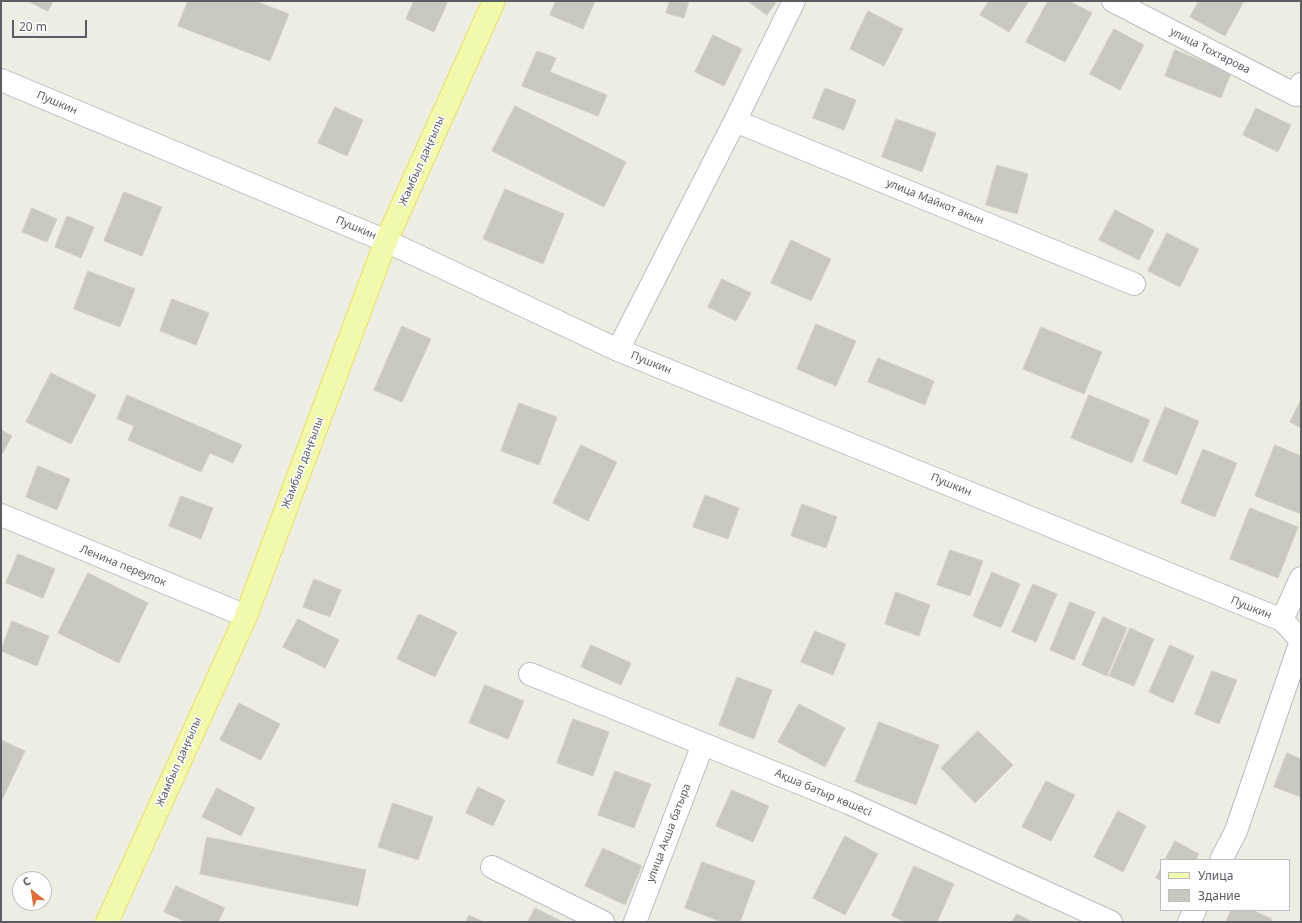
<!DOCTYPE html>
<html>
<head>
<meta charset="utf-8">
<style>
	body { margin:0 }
	#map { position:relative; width:1302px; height:923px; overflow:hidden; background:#edede3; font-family:"Noto Sans",sans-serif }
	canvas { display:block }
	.frame { position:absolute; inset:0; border:2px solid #5c5d63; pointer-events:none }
	.legend { position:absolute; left:1160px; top:859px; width:130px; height:52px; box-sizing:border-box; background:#fff; border:1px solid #bebec1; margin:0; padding:5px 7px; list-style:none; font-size:12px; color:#5c5d63 }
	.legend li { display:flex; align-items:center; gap:8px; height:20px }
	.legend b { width:20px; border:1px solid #bebec1 }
	.north { position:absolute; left:12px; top:871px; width:40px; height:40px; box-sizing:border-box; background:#fff; border:1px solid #bebec1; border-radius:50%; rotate:330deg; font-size:11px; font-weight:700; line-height:16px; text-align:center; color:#5c5d63 }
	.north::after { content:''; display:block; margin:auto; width:14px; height:18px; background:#dd6e3a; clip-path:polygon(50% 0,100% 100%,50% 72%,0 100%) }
	.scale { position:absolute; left:12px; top:20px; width:75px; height:18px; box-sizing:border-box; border:2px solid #5c5d63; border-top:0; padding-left:5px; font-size:12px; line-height:14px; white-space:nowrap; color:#5c5d63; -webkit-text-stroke:3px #fff; paint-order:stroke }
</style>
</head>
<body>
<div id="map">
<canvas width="1302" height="923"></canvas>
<div class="frame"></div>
<ul class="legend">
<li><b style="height:5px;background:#f3f9ac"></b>Улица</li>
<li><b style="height:11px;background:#c9c8c0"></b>Здание</li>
</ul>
<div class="north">С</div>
<div class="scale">20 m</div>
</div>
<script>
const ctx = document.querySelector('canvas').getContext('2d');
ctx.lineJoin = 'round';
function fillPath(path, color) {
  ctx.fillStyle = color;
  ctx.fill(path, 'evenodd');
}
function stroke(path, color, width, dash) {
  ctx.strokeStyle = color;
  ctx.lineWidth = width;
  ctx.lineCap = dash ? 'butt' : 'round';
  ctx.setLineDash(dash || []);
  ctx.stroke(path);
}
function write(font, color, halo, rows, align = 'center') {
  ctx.font = font + ' "Noto Sans",sans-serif';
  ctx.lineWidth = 3;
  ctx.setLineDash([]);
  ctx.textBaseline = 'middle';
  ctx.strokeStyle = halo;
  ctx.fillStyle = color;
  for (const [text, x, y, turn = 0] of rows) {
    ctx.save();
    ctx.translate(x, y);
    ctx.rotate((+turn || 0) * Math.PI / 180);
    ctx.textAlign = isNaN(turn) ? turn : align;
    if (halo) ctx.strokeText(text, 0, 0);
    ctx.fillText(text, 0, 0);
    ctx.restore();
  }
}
const building = new Path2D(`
	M28,1H53L48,11Z
	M188,1H255L289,14L270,61L178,26Z
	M414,1H448L434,32L406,19Z
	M556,1H595L583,29L550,15Z
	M670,1H689L684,18L666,13Z
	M748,1H777L767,15Z
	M989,1H1029L1009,32L980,15Z
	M1048,1H1069L1092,13L1065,62L1026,42Z
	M1199,1H1244L1225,36L1190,17Z
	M868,11L903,29L884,66L850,49Z
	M1114,29L1144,45L1120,90L1090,74Z
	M713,35L742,49L724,86L695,72Z
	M1175,50L1231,73L1221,98L1165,76Z
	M537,51L556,58L550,72L607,95L598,116L522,86Z
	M825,88L856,100L844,130L813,118Z
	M515,106L626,162L604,207L492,151Z
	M335,107L363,120L347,156L318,143Z
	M1256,108L1291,125L1278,152L1243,135Z
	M896,119L936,133L922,172L882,157Z
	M997,165L1028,174L1017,214L986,205Z
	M505,189L564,214L543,264L483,239Z
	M124,192L162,207L142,256L104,241Z
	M32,208L57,219L47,242L22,232Z
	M1115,210L1154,230L1139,260L1099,240Z
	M67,216L94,227L81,258L55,247Z
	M1167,233L1199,249L1180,287L1148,271Z
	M791,240L831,259L811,301L771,283Z
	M88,271L135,289L120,327L74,309Z
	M722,279L751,293L736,321L708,307Z
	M172,299L209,313L196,345L160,331Z
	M816,324L856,341L836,386L797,369Z
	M402,326L431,339L402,402L374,390Z
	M1041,327L1102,352L1084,394L1023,369Z
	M878,358L934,381L925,405L868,382Z
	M51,373L96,395L71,444L26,422Z
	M127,395L242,445L233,463L210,453L201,472L128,440L134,426L117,419Z
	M1089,395L1150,420L1132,463L1071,438Z
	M1301,400V428L1290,422Z
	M519,403L557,417L539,465L501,451Z
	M1165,407L1199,421L1177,475L1143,461Z
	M1,430L12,436L1,456Z
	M581,445L617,462L588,521L553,503Z
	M1275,445L1301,456V514L1255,496Z
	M1203,449L1237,463L1215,517L1181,503Z
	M38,466L70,479L57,510L26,497Z
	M705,495L739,508L728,539L693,527Z
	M181,496L213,508L201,539L169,526Z
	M802,504L837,517L826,548L791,536Z
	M1250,508L1298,527L1278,578L1230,559Z
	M950,550L983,561L970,596L937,585Z
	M18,554L55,569L43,598L6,583Z
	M992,572L1020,584L1001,628L973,616Z
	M88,573L148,603L119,663L58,633Z
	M314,579L341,590L330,617L303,607Z
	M1033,584L1057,594L1036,642L1012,632Z
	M896,592L930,605L919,636L885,624Z
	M1070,602L1095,612L1074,660L1050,650Z
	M419,614L457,632L435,677L397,659Z
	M1103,617L1127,628L1107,676L1082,665Z
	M298,619L339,640L325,668L283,647Z
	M12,621L49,636L37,666L1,651Z
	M1130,628L1154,639L1134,686L1109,676Z
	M815,631L846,644L833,675L801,662Z
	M591,645L631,663L621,685L581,667Z
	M1170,645L1194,656L1173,703L1149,692Z
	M1212,671L1237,680L1219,724L1195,714Z
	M737,677L772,690L754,739L719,725Z
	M485,685L524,701L508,739L469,723Z
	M239,703L280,724L261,760L220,740Z
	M799,704L845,728L825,767L778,742Z
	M573,719L609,732L593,776L557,763Z
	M879,722L939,745L916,805L855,782Z
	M978,731L1013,765L975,803L941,768Z
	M1,740L25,751L1,802Z
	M1287,753L1301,759V797L1274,787Z
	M615,771L651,784L634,828L598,815Z
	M1046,781L1075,795L1051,841L1022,827Z
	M478,787L505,800L493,826L466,813Z
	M217,788L255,808L241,836L202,817Z
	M732,790L769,806L753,842L716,826Z
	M393,803L433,817L418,860L378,847Z
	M1118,811L1146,826L1123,872L1094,857Z
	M845,836L878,854L845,915L813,898Z
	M207,837L366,870L358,906L200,874Z
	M1175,841L1199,854L1196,860H1165Z
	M603,848L642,866L625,905L585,886Z
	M702,862L755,881L740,922H722L685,908Z
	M914,866L954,884L937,922H906L892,916Z
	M1161,868V881L1156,878Z
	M176,886L225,908L218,922H186L164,912Z
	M535,908L563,922H528Z
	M1231,910H1252L1272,919L1271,922H1226Z
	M1017,914L1033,922H1012Z
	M469,915L484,922H466Z`);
const minor = new Path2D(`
	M1113,1L1296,95L1301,84
	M1,80L386,241L618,350L1282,620L1301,640
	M735,121L1134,284
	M618,350L735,121L794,1
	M1,515L246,616
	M1282,620L1301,578
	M530,674L849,803L1111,922
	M1221,860L1236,831L1301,641
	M492,867L603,922
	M635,922L703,744
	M1189,922L1195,910`);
const major = new Path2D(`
	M107,922L246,616L386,241L494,1`);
const streetNames = [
	["улица Тохтарова",1210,51,27],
	["Пушкин",57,103,23],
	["Жамбыл даңғылы",422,161,-66],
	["улица Майкот акын",935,202,22],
	["Пушкин",356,228,23],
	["Пушкин",651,363,22],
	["Жамбыл даңғылы",303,463,-69],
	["Пушкин",951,485,22],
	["Ленина переулок",123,566,22],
	["Пушкин",1251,608,22],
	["Жамбыл даңғылы",179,762,-66],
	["Ақша батыр көшесі",823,793,23],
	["улица Акша батыра",669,833,-69]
];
fillPath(building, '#c9c8c0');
stroke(building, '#d1d0c2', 1);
stroke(minor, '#bbbbc1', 24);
stroke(major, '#e7e262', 24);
stroke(minor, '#fff', 22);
stroke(major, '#f3f9ac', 22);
write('11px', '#5c5d63', '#fff', streetNames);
</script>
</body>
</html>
